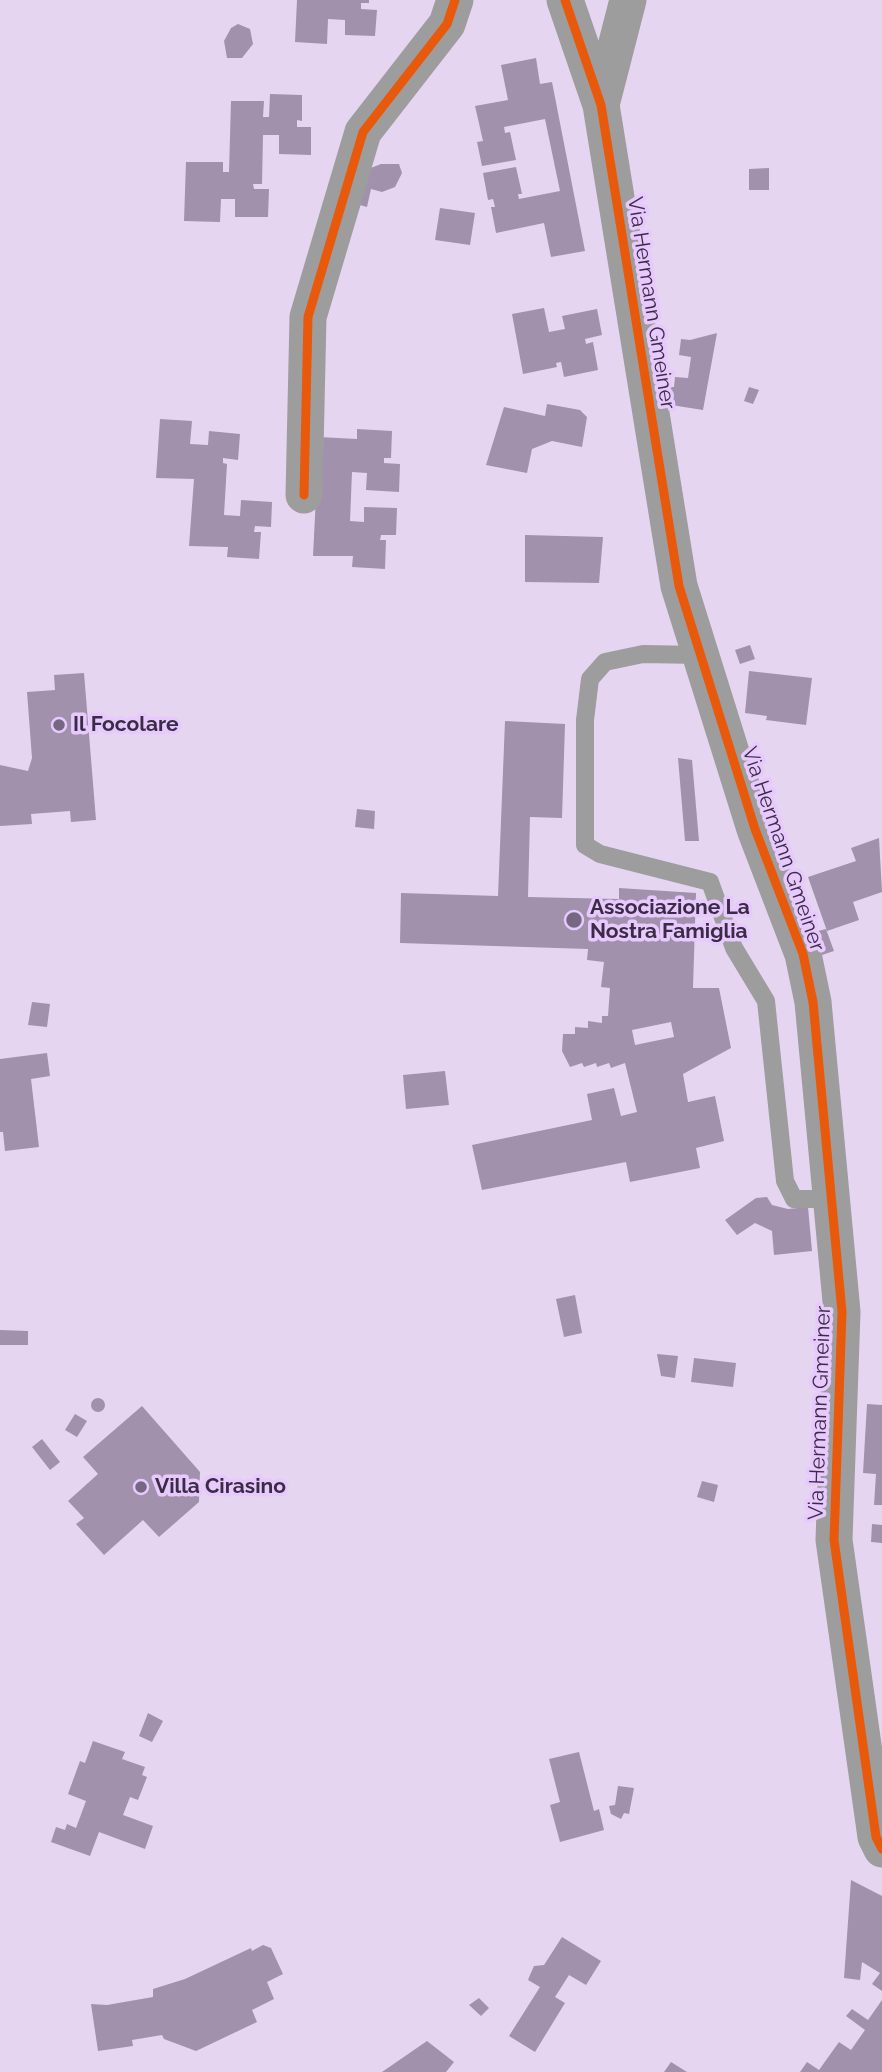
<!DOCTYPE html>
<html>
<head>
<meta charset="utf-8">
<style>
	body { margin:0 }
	canvas { display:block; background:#e5d5f1 }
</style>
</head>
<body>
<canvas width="882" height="2072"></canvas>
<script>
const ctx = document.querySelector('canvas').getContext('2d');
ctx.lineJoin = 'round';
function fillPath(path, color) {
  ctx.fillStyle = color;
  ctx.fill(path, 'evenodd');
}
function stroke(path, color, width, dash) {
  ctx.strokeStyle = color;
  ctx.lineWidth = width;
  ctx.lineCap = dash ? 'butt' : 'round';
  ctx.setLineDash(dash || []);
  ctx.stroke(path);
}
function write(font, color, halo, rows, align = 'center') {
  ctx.font = font + ' Raleway,sans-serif';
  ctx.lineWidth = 7;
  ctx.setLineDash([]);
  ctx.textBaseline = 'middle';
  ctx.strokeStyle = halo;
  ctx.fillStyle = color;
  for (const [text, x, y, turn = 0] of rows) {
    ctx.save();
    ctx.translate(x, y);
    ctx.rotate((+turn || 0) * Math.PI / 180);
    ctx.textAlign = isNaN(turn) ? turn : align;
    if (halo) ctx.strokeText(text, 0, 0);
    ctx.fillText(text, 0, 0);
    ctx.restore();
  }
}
const building = new Path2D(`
	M297,0H369V3H361V9L377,10L375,36L345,35V20L328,19L327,44L295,42Z
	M238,24L250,29L253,44L242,58H227L224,41L231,28Z
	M536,58L540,84L552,82L585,251L551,257L544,223L496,233L491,207H495L493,199L488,200L483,173L516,167L522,194H518L519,199L560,191L545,119L504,127L505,133L510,132L516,160L482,166L477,142L483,141L475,106L508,100L501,65Z
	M270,94L302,95V121L297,120V127H311V155L279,154V135H263L262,184H253L254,189H269L268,217H235V199H221L220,222L184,221L186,162H223V172H229L231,101H264L263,117H269Z
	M381,164H399L402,173L395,187L382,192L371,189L367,207L352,203L368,169Z
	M769,168V190H749V169Z
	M440,208L475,213L470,245L435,240Z
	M544,308L549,332L565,329L562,316L597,309L602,335L585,339L586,344L593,342L598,370L564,377L561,362L556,363L557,367L523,374L512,314Z
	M717,333L703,410L671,405L670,387H674L675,377L688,378L691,357L679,355L681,339L690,340Z
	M749,387L759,390L753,404L744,401Z
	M547,404L580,410L587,417L582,447L552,441L532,449L527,473L486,465L504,407L545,416Z
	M160,419L192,421L190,444L208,445L209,431L240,434L238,460L223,458V463L227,464L224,515L240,516L241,500L272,502L271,527L255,526L254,532H261L259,559L227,557L228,547L189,546L194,479L156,478Z
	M357,429L392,431L391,458H384V463L400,464L399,492L366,490L367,473L352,472L350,521L364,522V507L397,508L396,535H381L380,540H386L385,569L352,567L353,556H313L319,437L357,439Z
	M525,535L603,537L599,583L525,582Z
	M750,645L755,659L740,664L735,650Z
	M749,671L812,678L806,725L766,720L767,716L745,713Z
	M84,673L96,820L71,822L70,811L31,814L32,824L0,826V765L28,771L32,758L27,692L55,690L54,675Z
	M505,721L565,724L562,818L530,817L528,897L619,899V888L696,893L693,988H719L731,1048L683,1074L688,1102L715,1096L724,1141L696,1148L700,1168L630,1182L626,1162L482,1190L472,1145L592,1120L587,1094L614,1088L621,1116L637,1112L625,1063L611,1068L609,1063L597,1067L596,1063L584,1067L582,1063L570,1067L562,1051L563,1034H575V1027L588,1028V1021L602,1023V1016H608L610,988L601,987L604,962L587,960L588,949L400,943L401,893L498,896ZM671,1022L674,1037L635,1045L632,1030Z
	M678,758L692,760L699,841H685Z
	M357,809L375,811L374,829L355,827Z
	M879,838L882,892L853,902L859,920L827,931L808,877L856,861L851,848Z
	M826,929L834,951L822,955L814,932Z
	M32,1002L50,1004L47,1027L28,1025Z
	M47,1053L50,1076L31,1079L39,1147L5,1151L3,1132H0V1059Z
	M445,1071L449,1105L406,1109L403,1075Z
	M767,1197L772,1205L788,1209L808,1207L812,1251L774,1255L772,1231L755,1223L737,1235L725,1220L756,1198Z
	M575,1295L582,1333L564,1337L556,1299Z
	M0,1330L28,1331V1345H0Z
	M657,1354L678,1356L675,1378L661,1376Z
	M694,1358L736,1363L733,1387L691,1382Z
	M91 1405a7 7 0 1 1 14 0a7 7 0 1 1-14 0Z
	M867,1404L882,1405V1505H874L876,1474L863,1473Z
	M142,1406L200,1472L199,1502L159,1537L143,1520L104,1555L76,1524L84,1518L68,1501L98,1474L83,1457Z
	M75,1414L87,1421L77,1437L65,1430Z
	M42,1439L60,1462L50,1470L32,1447Z
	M702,1481L718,1485L714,1502L697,1497Z
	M872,1524L882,1525V1543L871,1542Z
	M148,1713L163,1721L152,1742L139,1736Z
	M93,1741L125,1752L122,1759L145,1767L142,1775L147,1777L138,1800L130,1797L123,1815L153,1826L145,1849L99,1832L90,1856L51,1842L56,1827L65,1830L67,1824L76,1828L86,1801L68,1794L80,1761L85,1763Z
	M579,1752L594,1811L599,1809L604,1830L560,1842L550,1805L560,1802L549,1759Z
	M618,1786L634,1788L629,1814L624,1813L621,1819L611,1814L609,1806L615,1805Z
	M851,1880L882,1896V1991L872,1984L880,1973L862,1962L860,1980L844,1978Z
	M562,1937L601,1961L586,1985L569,1975L555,1997L565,2003L535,2052L509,2036L540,1987L528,1980L530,1975L534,1966L544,1965Z
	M263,1945L271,1948L283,1974L267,1982L274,1999L252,2010L257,2022L196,2051L164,2039L162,2035L132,2040L133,2046L98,2051L91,2004L107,2005L153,1997V1989L185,1979L251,1948L252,1951Z
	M479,1998L489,2008L481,2016L469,2005Z
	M882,2000V2072H800L807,2062L819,2070L839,2042L851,2050L865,2030L846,2016L852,2009L868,2020Z
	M427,2041L454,2062L446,2072H382Z
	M671,2062L687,2072H664Z`);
const service = new Path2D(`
	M700,655L643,654L605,662L590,679L585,720V845L600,854L710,882L734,948L766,1001L785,1181L794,1199H814L833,1193`);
const minor = new Path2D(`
	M565,0L601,105L679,586L755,829L803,954L813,1002L842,1312L834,1540L876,1837L882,1849
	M601,105L628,0
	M304,495L308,317L363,132L447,24L455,0`);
const cycleway = new Path2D(`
	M565,0L601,105L679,586L755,829L803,954L813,1002L842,1312L834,1540L876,1837L882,1849
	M304,495L308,317L363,132L447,24L455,0`);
const markers = [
	[59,725,7,"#766782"],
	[574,920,9,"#766782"],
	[141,1487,7,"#766782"]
];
const streetNames = [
	["Via Hermann Gmeiner",651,303,81],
	["Via Hermann Gmeiner",783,849,71],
	["Via Hermann Gmeiner",820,1413,-88]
];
const poiNames = [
	["Il Focolare",73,725],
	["Associazione La",590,908],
	["Nostra Famiglia",590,932],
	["Villa Cirasino",155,1487]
];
fillPath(building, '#a291ad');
stroke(service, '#9e9d9d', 18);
stroke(minor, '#9e9d9d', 37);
stroke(cycleway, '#e8590c', 9);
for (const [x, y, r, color] of markers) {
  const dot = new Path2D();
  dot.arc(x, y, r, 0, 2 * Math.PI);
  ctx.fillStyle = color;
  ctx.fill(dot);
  stroke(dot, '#e7c9fd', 2.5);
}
write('21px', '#3b2c46', '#e7c9fd', streetNames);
write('bold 21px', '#3b2c46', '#e7c9fd', poiNames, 'left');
</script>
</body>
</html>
